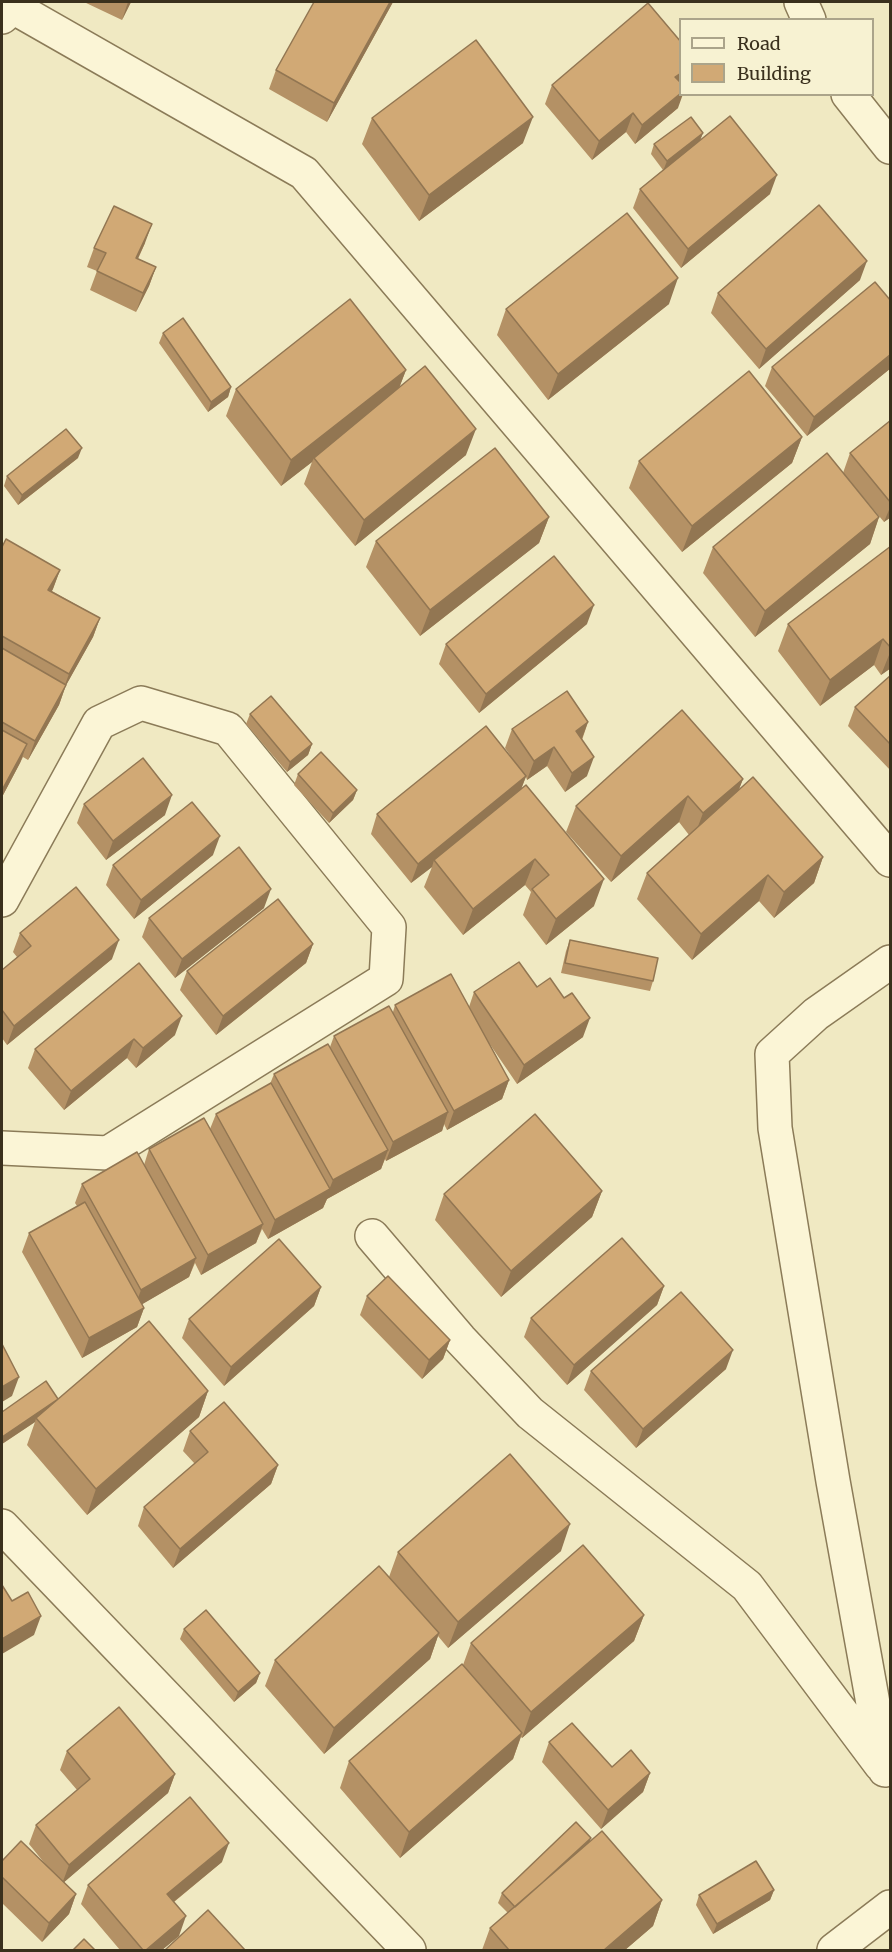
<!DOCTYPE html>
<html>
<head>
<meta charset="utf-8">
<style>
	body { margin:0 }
	#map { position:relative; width:892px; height:1952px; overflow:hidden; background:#f0e9c2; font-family:Merriweather,serif }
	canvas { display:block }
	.frame { position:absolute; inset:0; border:3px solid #3a301d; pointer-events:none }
	.legend { position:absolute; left:679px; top:18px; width:195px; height:78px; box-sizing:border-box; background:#f7f2d2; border:2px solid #aba48a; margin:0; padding:8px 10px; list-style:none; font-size:18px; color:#3a301d }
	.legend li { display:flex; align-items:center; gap:12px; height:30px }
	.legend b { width:30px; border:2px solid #aba48a }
</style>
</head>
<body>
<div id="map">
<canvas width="892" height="1952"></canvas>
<div class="frame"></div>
<ul class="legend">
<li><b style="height:8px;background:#fbf5d6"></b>Road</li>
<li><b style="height:16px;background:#d1a975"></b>Building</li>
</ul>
</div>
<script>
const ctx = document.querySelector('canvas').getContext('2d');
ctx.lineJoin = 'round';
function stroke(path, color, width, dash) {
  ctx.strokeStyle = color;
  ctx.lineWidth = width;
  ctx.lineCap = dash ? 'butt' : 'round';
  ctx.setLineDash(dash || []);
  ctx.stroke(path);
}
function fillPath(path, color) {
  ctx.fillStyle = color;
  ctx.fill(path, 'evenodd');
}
const street = new Path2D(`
	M801,2L809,20
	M2,17L13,7L304,173L890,860
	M848,94L890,147
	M2,900L99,723L141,703L228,729L389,927L386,979L108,1153L2,1148
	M372,1236L460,1339L530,1413L747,1586L881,1765
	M2,1526L409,1950
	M885,1770L833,1481L775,1128L772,1054L816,1014L890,962
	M834,1950L890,1907`);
const wall = new Path2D(`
	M84,2H131L122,20Z
	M393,2L327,122L269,89L276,70Z
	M552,85L678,108L635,144L626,132L592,160L545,104Z
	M372,118L523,143L419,221L362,144Z
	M703,133L700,140L770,194L681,268L633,208L640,189L663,170L651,154L654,144Z
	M145,243L138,259L156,267L149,286L136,312L90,290L97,271L87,267L94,248Z
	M860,280L759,369L711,313L718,293Z
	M891,301V368L807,436L765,386L772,367Z
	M669,304L548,400L497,335L506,309Z
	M163,333L231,387L228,397L208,412L159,343Z
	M406,370L399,388L466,455L355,546L304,484L312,462L281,486L226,416L236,389Z
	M891,420V517L884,522L843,473L850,453Z
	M802,437L792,463L682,552L629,488L639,461Z
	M78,458L18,505L4,486L7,476Z
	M549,517L539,543L420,636L366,567L376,541Z
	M879,517L870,544L755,637L703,573L713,547Z
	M891,546V668L881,675L874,665L820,706L778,651L788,624Z
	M2,547L60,570L52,591L100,618L93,637L66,685L59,705L28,760L23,757L20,763L2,797Z
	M587,624L479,713L439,664L446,644Z
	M891,675V771L848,726L855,707Z
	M250,714L312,744L308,755L287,772L246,724Z
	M588,722L582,740L587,776L565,792L547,766L527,780L526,777L521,789L594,906L546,945L523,915L531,892L525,885L463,935L424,887L432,867L411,883L371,834L377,814L510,755L505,748L512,729Z
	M298,774L357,790L353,800L329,823L294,785Z
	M743,779L738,791L823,857L814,883L774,918L759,901L692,960L637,899L647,873L689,835L679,822L611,882L566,832L576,806Z
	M84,804L165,815L106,860L77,823Z
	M213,855L134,919L106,885L113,865Z
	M264,908L175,978L142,937L149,918Z
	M20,933L112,959L7,1045L2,1038V970L17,957L13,952Z
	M570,940L653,981L650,991L561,973L566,951Z
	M313,944L306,963L216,1035L180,990L187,971Z
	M537,987L583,1037L517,1084L489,1043L509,1080L502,1099L447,1130L444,1124L442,1131L386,1161L385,1159L381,1169L327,1199L323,1208L268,1239L262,1229L256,1243L201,1275L195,1263L189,1277L142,1304L144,1308L137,1327L82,1358L22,1252L29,1233L77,1206L75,1203L82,1184L144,1165L149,1149L210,1129L216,1114L270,1084L274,1074L330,1047L334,1036L393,1012L395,1005L469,1007L474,992Z
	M175,1035L136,1068L127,1058L64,1110L28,1068L35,1049Z
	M602,1191L592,1217L501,1297L435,1220L444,1194Z
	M664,1286L657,1305L567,1385L524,1337L531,1318Z
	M321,1287L314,1306L224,1386L182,1338L189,1319Z
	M367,1296L450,1340L443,1359L422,1379L360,1315Z
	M726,1369L636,1448L584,1390L591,1371Z
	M208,1391L199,1417L87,1515L27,1445L35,1422L2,1444V1412L57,1400Z
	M190,1431L278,1465L271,1484L173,1568L138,1526L144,1507L195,1464L183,1451Z
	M561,1551L448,1648L438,1636L430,1659L324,1754L265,1686L275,1660L389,1577L398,1552Z
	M644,1615L634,1641L522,1738L521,1737L513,1759L400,1858L340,1788L349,1761L463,1665L471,1643Z
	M184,1629L260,1673L256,1683L234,1702L180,1639Z
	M549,1742L612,1767L650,1773L643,1792L601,1829L542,1762Z
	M67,1751L175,1774L168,1793L64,1882L76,1894L69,1914L42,1942L2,1903V1861L46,1865L29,1844L36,1825L77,1790L60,1770Z
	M589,1842L662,1900L653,1926L625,1950H482L490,1928L508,1913L498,1903L502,1893Z
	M222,1862L174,1902L179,1936L162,1950H120L81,1904L88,1885Z
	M774,1890L770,1900L713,1934L696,1905L699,1895Z`);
const shadedWall = new Path2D(`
	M128,2H131L122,20Z
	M390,2H393L327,122L334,103Z
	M681,73V86L675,77Z
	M681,93V94H683L678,108L635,144L642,125Z
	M633,113L626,132L592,160L599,141Z
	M533,117L523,143L419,221L429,195Z
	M703,133L699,143L663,171L667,161Z
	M777,175L770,194L681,268L688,249Z
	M152,224L145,243L129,277L136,258Z
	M867,261L860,280L759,369L766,349Z
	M156,267L149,286L136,312L143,293Z
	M678,278L669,304L548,400L558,374Z
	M891,354V368L807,436L814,417Z
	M406,370L396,396L314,458L312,462L281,486L291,460Z
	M231,387L228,397L208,412L211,402Z
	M476,429L466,455L355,546L364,520Z
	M802,437L792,463L682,552L692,526Z
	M82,448L78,458L18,505L22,495Z
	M891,505V517L884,522Z
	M549,517L539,543L420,636L430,610Z
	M879,517L870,544L755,637L765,611Z
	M60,570L53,589L41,609L48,590Z
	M594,605L587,624L479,713L486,694Z
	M100,618L93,637L64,689L66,685L59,705L28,760L35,741L62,693L69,674Z
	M883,639L874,665L820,706L830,680Z
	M891,650V668L881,675Z
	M588,722L581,741L576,731Z
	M27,744L20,763L2,797V790Z
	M312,744L308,755L287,772L290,762Z
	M554,747L547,766L527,780L534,761Z
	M594,757L587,776L565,792L572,773Z
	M526,776L519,795L434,860L432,867L411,883L418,864Z
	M743,779L733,805L693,840L703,813Z
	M357,790L353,800L329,823L333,813Z
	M172,795L165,815L106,860L113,841Z
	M688,796L679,822L611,882L621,856Z
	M220,836L213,855L134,919L141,900Z
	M823,857L814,883L774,918L784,892Z
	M535,859L525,885L463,935L473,909Z
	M768,875L759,901L692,960L701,934Z
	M604,879L594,906L546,945L556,919Z
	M271,889L264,908L175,978L182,959Z
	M119,940L112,959L7,1045L14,1026Z
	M313,944L306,963L216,1035L223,1016Z
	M182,1016L175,1035L136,1068L143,1048Z
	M590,1018L583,1037L517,1084L524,1065Z
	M134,1039L127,1058L64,1110L71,1091Z
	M509,1080L502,1099L447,1130L454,1111Z
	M448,1112L442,1131L386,1161L393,1142Z
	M388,1150L381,1169L327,1199L323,1208L268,1239L275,1220L329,1190L333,1180Z
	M602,1191L592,1217L501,1297L511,1271Z
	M263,1224L256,1243L201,1275L208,1255Z
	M196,1258L189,1277L134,1309L141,1290Z
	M664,1286L657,1305L567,1385L574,1365Z
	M321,1287L314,1306L224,1386L231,1367Z
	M144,1308L137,1327L82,1358L89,1338Z
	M450,1340L443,1359L422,1379L429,1360Z
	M733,1350L726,1369L636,1448L643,1429Z
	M19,1377L12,1396L2,1402V1387Z
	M208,1391L199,1417L87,1515L96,1489Z
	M58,1399L54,1409L36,1418L35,1422L2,1444V1437Z
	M278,1465L271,1484L173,1568L180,1549Z
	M570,1524L561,1551L448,1648L458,1622Z
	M644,1615L634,1641L522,1738L531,1712Z
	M41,1616L34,1635L2,1654V1639Z
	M439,1633L430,1659L324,1754L334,1728Z
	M260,1673L256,1683L234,1702L238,1692Z
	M522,1733L513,1759L400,1858L409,1832Z
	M650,1773L643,1792L601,1829L608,1810Z
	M175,1774L168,1793L62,1884L69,1865Z
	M591,1838L587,1848L516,1908Z
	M229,1843L222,1862L160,1913L167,1894Z
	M774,1890L770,1900L713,1934L717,1924Z
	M76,1894L69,1914L42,1942L49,1923Z
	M662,1900L653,1926L625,1950H604Z
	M186,1916L179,1936L162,1950H146Z`);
const building = new Path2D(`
	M314,2H390L334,103L276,70Z
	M648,3L681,42V73L675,77L681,83V93L642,125L633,113L599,141L552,85Z
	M476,40L533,117L429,195L372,118Z
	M730,116L777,175L688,249L640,189Z
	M691,117L703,133L667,161L654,144Z
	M819,205L867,261L766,349L718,293Z
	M114,206L152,224L136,258L156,267L143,293L97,271L106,253L94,248Z
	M627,213L678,278L558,374L506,309Z
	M875,282L891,301V354L814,417L772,367Z
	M350,299L406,370L291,460L236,389Z
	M183,318L231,387L211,402L163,333Z
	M425,366L476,429L364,520L314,458Z
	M749,371L802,437L692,526L639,461Z
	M891,420V503L850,453Z
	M66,429L82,448L22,495L7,476Z
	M495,448L549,517L430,610L376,541Z
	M827,453L879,517L765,611L713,547Z
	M6,539L60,570L48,590L100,618L69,674L2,636V547Z
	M891,546V648L883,639L830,680L788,624Z
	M554,556L594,605L486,694L446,644Z
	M2,648L66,685L35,741L2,722Z
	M891,675V745L855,707Z
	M567,691L588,722L576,731L594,757L572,773L554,747L534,761L512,729Z
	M271,696L312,744L290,762L250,714Z
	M682,710L743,779L703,813L688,796L621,856L576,806Z
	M486,726L526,776L418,864L377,814Z
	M2,730L27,744L2,790Z
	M321,752L357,790L333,813L298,774Z
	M143,758L172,795L113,841L84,804Z
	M753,777L823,857L784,892L768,875L701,934L647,873Z
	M526,785L604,879L556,919L532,889L549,875L535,859L473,909L434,860Z
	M192,802L220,836L141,900L113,865Z
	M239,847L271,889L182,959L149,918Z
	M76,887L119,940L14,1026L2,1010V970L31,946L20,933Z
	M278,899L313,944L223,1016L187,971Z
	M570,940L658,958L653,981L565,963Z
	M519,962L537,987L550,978L564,998L572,993L590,1018L524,1065L474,992Z
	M139,963L182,1016L143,1048L134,1039L71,1091L35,1049Z
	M451,974L509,1080L454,1111L395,1005Z
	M389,1006L448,1112L393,1142L334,1036Z
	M328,1044L388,1150L333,1180L274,1074Z
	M271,1083L330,1189L275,1220L216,1114Z
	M535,1114L602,1191L511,1271L444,1194Z
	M204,1118L263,1224L208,1255L149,1149Z
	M137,1152L196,1258L141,1290L82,1184Z
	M85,1202L144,1308L89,1338L29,1233Z
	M622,1238L664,1286L574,1365L531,1318Z
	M279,1239L321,1287L231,1367L189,1319Z
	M388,1276L450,1340L429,1360L367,1296Z
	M681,1292L733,1350L643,1429L591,1371Z
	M149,1321L208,1391L96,1489L36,1418Z
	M2,1344L19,1377L2,1387Z
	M46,1381L58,1399L2,1437V1412Z
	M224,1402L278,1465L180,1549L144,1507L208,1452L190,1431Z
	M510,1454L570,1524L458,1622L398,1552Z
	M583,1545L644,1615L531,1712L471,1643Z
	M379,1566L439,1633L334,1728L275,1660Z
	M2,1585L12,1601L28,1592L41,1616L2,1639Z
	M206,1610L260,1673L238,1692L184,1629Z
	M462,1664L522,1733L409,1832L349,1761Z
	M119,1707L175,1774L69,1865L36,1825L90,1779L67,1751Z
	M572,1723L612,1767L631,1750L650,1773L608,1810L549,1742Z
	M190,1797L229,1843L167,1894L186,1916L146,1950H143L88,1885Z
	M576,1822L591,1838L542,1883L515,1907L502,1893Z
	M602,1831L662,1900L604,1950H509L490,1928Z
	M21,1841L76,1894L49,1923L2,1877V1861Z
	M756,1861L774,1890L717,1924L699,1895Z
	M208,1910L245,1950H165Z
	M84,1939L95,1950H73Z`);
stroke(street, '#8b7b58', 36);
stroke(street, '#fbf5d6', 33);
fillPath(wall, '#b49165');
fillPath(shadedWall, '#927652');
fillPath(building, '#d1a975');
stroke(building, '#927652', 1.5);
</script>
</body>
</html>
